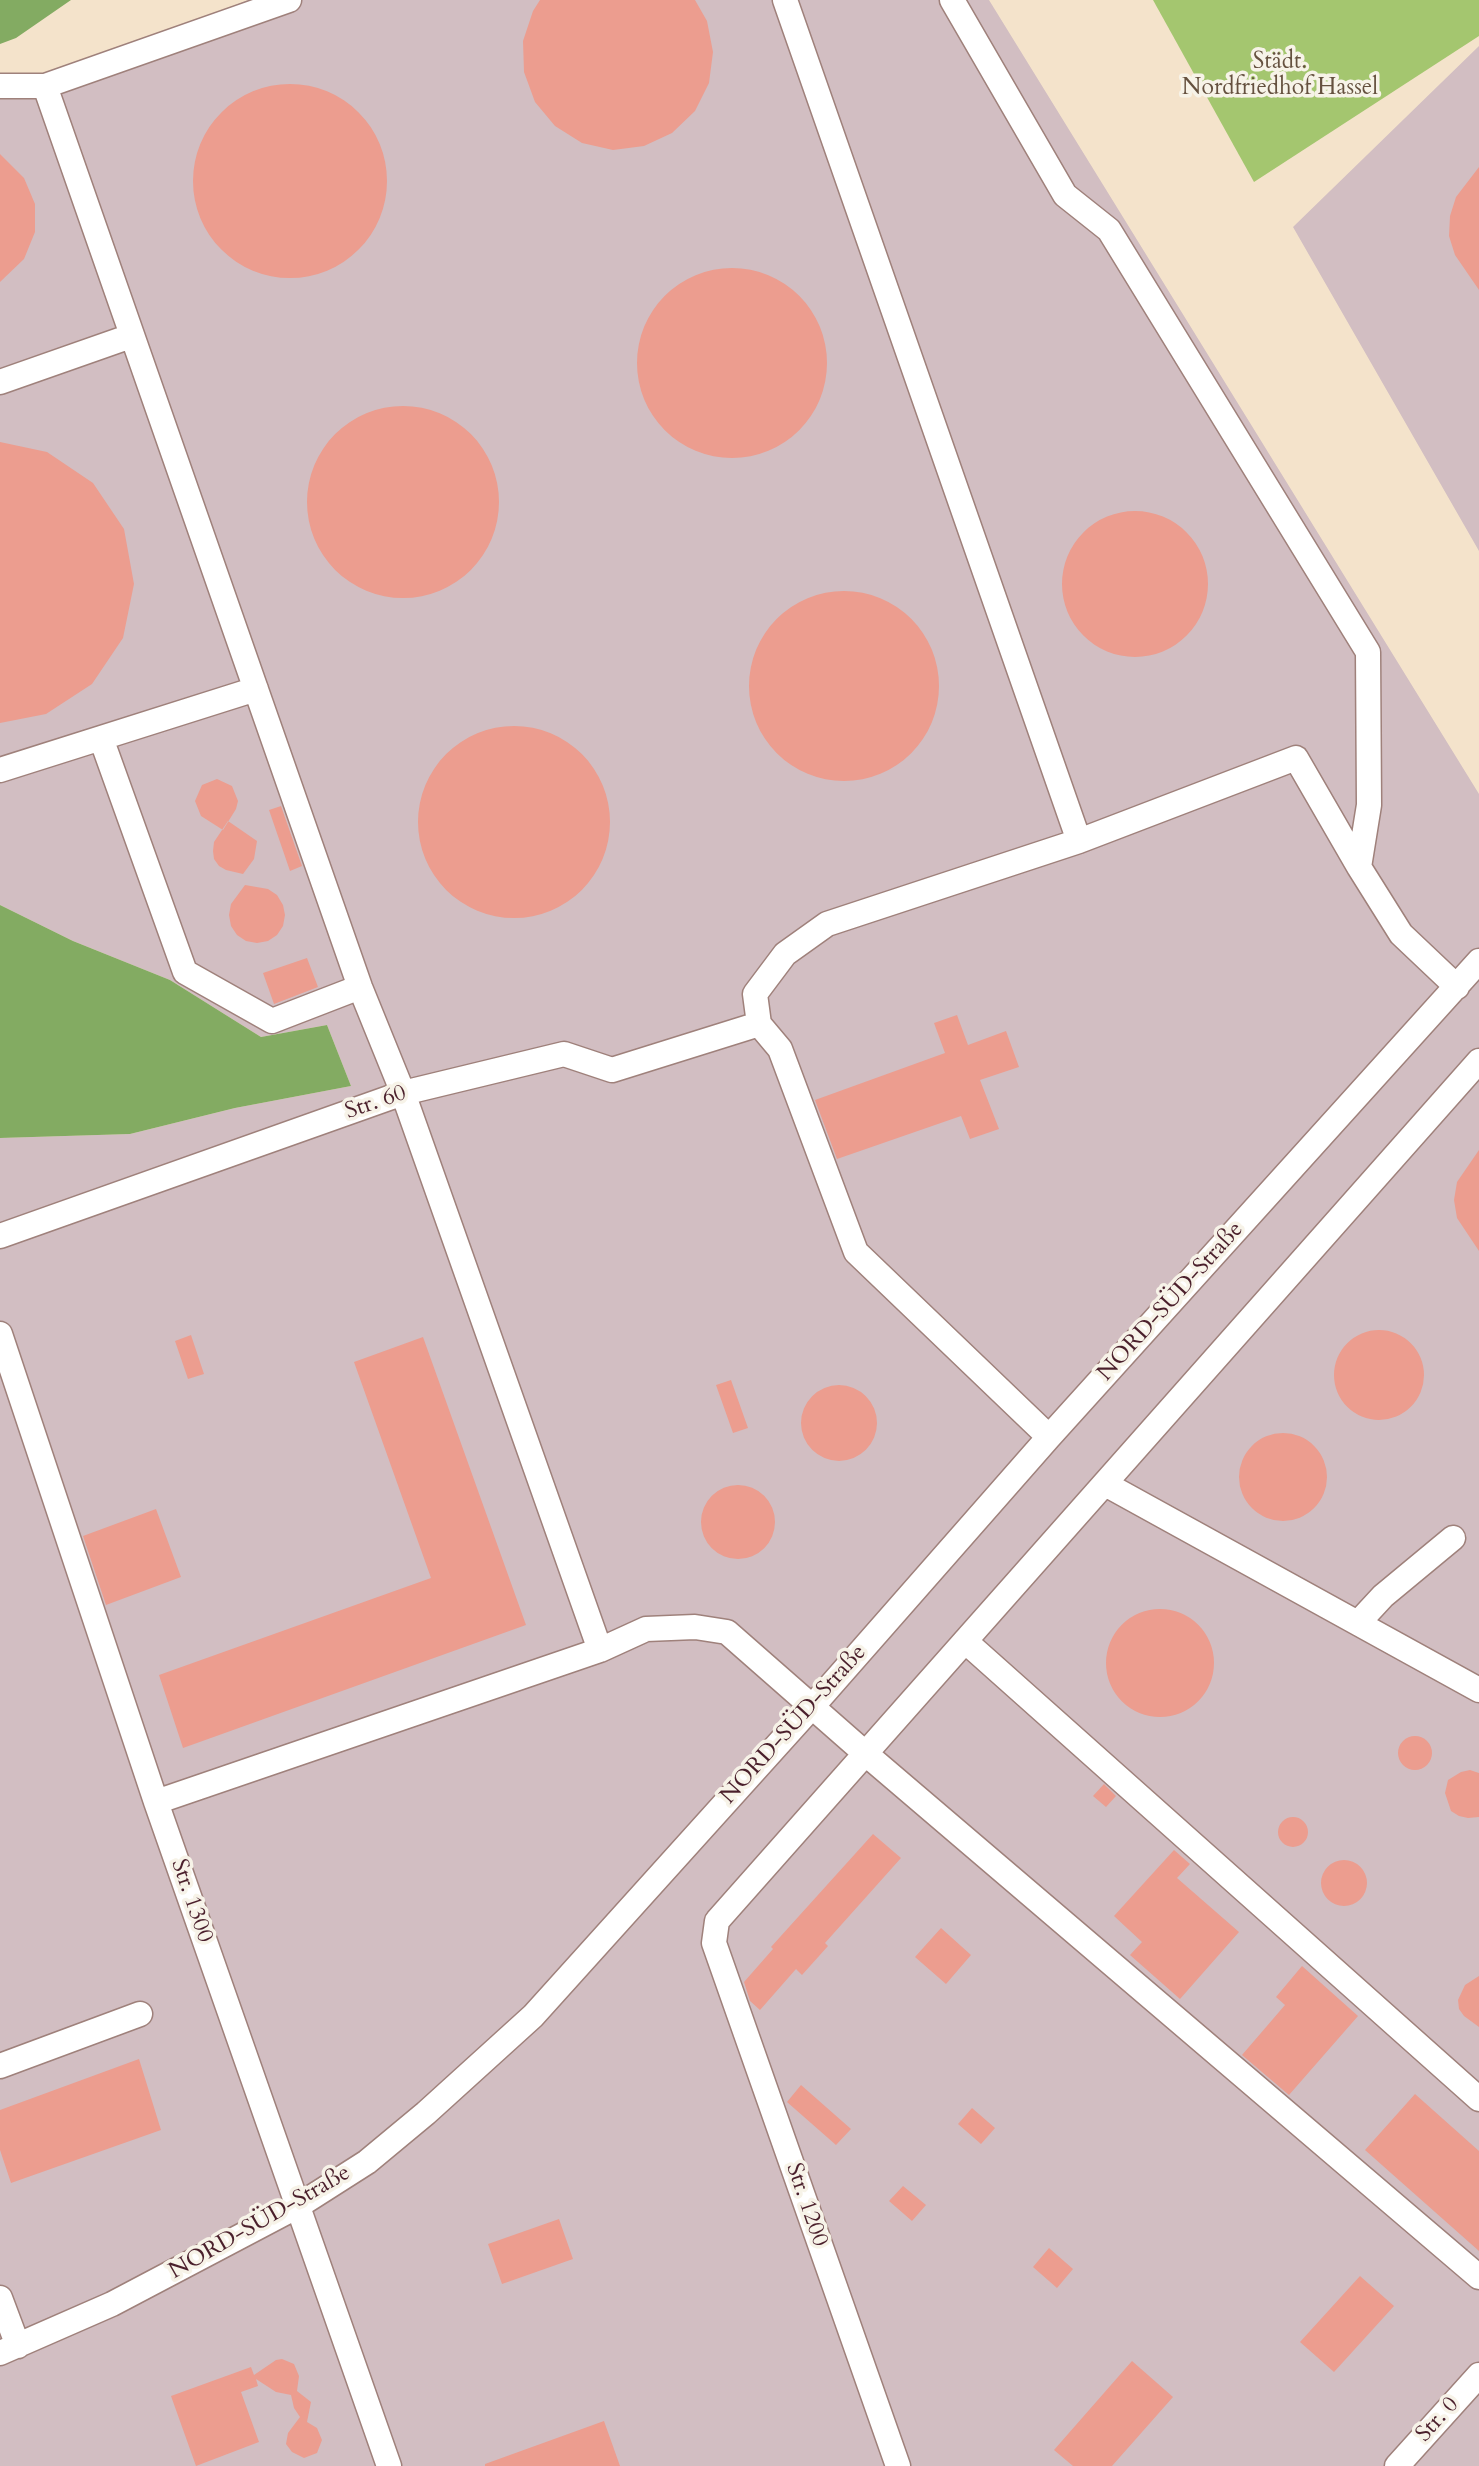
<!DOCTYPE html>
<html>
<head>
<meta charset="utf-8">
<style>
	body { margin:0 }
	canvas { display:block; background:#f4e3cb }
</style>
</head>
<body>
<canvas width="1479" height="2466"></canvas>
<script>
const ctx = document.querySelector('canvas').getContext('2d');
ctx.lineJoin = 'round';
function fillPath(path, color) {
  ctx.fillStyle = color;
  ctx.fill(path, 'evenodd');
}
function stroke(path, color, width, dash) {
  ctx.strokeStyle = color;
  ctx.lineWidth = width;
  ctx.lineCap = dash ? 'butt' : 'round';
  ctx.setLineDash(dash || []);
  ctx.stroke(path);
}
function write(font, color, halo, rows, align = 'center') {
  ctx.font = font + ' Cardo,serif';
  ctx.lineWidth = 7;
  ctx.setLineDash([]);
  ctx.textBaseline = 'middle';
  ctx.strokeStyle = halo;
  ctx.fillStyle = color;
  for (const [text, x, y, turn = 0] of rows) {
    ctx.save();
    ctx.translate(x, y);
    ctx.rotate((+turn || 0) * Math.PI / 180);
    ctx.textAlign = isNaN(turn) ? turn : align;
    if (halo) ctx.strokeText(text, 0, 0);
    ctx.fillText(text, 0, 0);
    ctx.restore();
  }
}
const industrial = new Path2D(`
	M248,0H989L1479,794V2466H0V1138L130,1134L235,1108L351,1086L327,1025L261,1037L170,980L73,941L0,905V73L65,75Z
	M1479,46V551L1293,227Z`);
const green = new Path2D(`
	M1153,0H1479V36L1254,182Z`);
const forest = new Path2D(`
	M0,0H71L16,38L0,44Z
	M0,905L73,941L170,980L261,1037L327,1025L351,1086L235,1108L130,1134L0,1138Z`);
const building = new Path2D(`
	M540,0H695L707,21L713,52L709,83L695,111L672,133L644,146L613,150L582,143L555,126L535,102L524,72L523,41L533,11Z
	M193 181a97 97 0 1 1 194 0a97 97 0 1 1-194 0Z
	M0,154L24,178L35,204V232L24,259L0,282Z
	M1479,167V290L1455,255L1449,236L1450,216L1456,197Z
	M637 363a95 95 0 1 1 190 0a95 95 0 1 1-190 0Z
	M307 502a96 96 0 1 1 192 0a96 96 0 1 1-192 0Z
	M0,442L47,452L93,483L124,529L134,584L123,638L92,684L46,714L0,723Z
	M1062 584a73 73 0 1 1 146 0a73 73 0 1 1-146 0Z
	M749 686a95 95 0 1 1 190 0a95 95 0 1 1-190 0Z
	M418 822a96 96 0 1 1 192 0a96 96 0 1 1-192 0Z
	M217,779L232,786L238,801L236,809L223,830L201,816L195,801L202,785Z
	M281,806L302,866L290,871L269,810Z
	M228,821L257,841L254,859L243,874L226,870L219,866L214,859L213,851L214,842Z
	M245,885L268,889L277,895L283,905L285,915L283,926L277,935L268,941L257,943L246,941L237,935L231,926L229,915L231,904Z
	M307,958L318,987L274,1004L263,973Z
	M957,1015L968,1045L1006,1031L1019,1067L980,1080L999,1129L970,1139L961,1116L837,1159L815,1100L945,1053L934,1023Z
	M1479,1150V1251L1457,1218L1454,1200L1457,1182Z
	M1334 1375a45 45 0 1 1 90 0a45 45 0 1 1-90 0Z
	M191,1335L204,1374L188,1379L175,1341Z
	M423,1337L526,1625L183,1748L159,1675L431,1578L354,1362Z
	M731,1380L748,1428L733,1433L716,1385Z
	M801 1423a38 38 0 1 1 76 0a38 38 0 1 1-76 0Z
	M1239 1477a44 44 0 1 1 88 0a44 44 0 1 1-88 0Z
	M701 1522a37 37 0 1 1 74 0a37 37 0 1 1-74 0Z
	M156,1509L181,1577L106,1605L83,1536Z
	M1106 1663a54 54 0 1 1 108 0a54 54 0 1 1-108 0Z
	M1398 1753a17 17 0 1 1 34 0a17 17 0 1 1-34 0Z
	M1470,1770L1479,1773V1817L1468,1818L1459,1816L1451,1811L1445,1793L1448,1780L1461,1772Z
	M1104,1784L1116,1796L1106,1807L1093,1796Z
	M1278 1832a15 15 0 1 1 30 0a15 15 0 1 1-30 0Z
	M873,1834L901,1858L825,1943L828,1946L802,1975L796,1969L760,2010L750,2001L744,1982L773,1949L771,1947Z
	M1174,1850L1190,1864L1177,1878L1239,1932L1180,1999L1130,1955L1142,1942L1114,1916Z
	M1321 1883a23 23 0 1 1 46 0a23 23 0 1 1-46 0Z
	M941,1928L971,1955L946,1984L915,1957Z
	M1302,1966L1358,2016L1289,2095L1242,2055L1285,2005L1276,1997Z
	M1479,1976V2027L1464,2016L1459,2009L1458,2000L1465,1985Z
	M139,2059L161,2130L11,2183L0,2150V2110Z
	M801,2085L851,2129L836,2145L787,2102Z
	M1415,2094L1479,2151V2251L1365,2150Z
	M972,2108L995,2128L981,2144L958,2124Z
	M903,2186L926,2205L912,2221L889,2201Z
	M559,2219L573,2259L502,2284L488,2244Z
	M1049,2248L1073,2269L1057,2288L1033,2267Z
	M1360,2276L1394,2306L1334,2372L1300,2342Z
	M282,2359L294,2364L299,2376L297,2391L311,2402L307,2422L317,2428L322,2440L317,2453L304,2458L292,2452L286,2444L288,2433L300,2417L294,2408L291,2395L276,2392L256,2379L258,2386L241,2392L259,2442L196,2466L171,2396L251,2367L254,2375L276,2360Z
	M1132,2361L1173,2397L1112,2466H1073L1054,2450Z
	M604,2421L620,2466H485V2464Z`);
const minor = new Path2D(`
	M785,0L1079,841
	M952,0L1065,195L1109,230L1368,652L1369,805L1359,867L1401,934L1457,987
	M0,86H45L289,0
	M45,86L360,987L403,1093L600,1650
	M0,382L131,336
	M101,738L185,972L272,1021L360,987
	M0,770L256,689
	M0,1236L403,1093L564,1054L612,1070L759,1024
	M0,1334L156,1802L389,2466
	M1049,1437L856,1252L780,1049L759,1024L755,994L785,954L827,924L1079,841L1296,758L1359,867
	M1107,1485L1479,1690
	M1358,1623L1383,1596L1453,1538
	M965,1641L1479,2099
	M156,1802L600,1650L646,1629L695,1627L727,1632L866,1754L1479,2277
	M0,2066L140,2014
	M0,2298L18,2346
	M0,2353L112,2304L298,2206L367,2162L426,2113L533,2016L818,1700L1049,1437L1479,961
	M898,2466L714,1943L717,1921C972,1635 1227,1349 1479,1061
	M1397,2466L1479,2375`);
const parkNames = [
	["Städt.",1280,63],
	["Nordfriedhof Hassel",1280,89]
];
const streetNames = [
	["Str. 60",376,1103,-19],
	["NORD-SÜD-Straße",1171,1302,-48],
	["NORD-SÜD-Straße",794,1725,-48],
	["Str. 1300",191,1901,71],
	["Str. 1200",806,2205,71],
	["NORD-SÜD-Straße",260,2223,-30],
	["Str. 0",1438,2420,-48]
];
fillPath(industrial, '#d2bec2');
fillPath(green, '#a4c66f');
fillPath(forest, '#83ab62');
fillPath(building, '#ec9d8f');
stroke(minor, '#9f817b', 27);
stroke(minor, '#fff', 24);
write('23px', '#65513f', '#f7f3e8', parkNames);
write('23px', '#4a1f2b', '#f7f3e8', streetNames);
</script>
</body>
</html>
